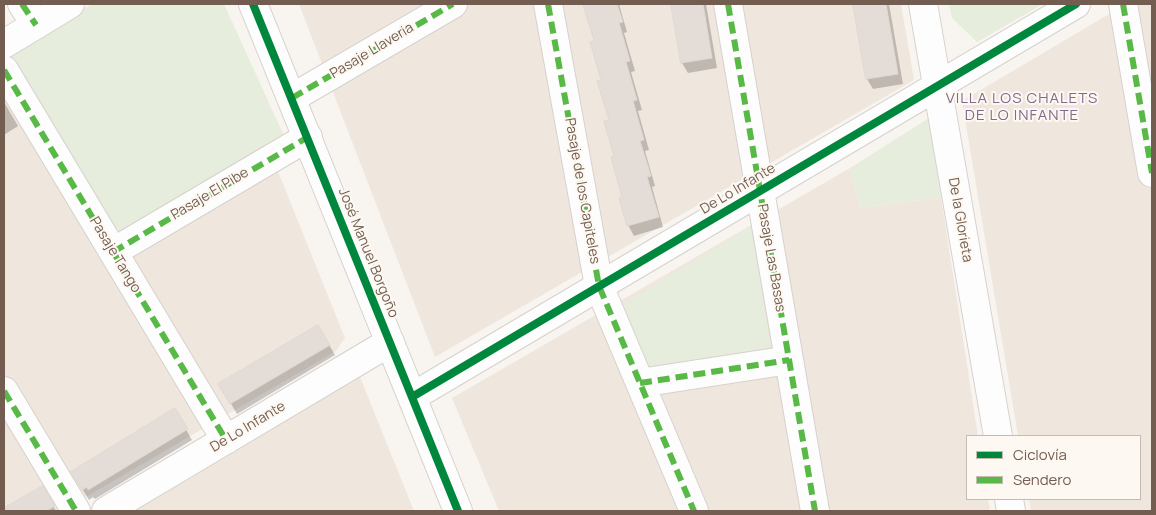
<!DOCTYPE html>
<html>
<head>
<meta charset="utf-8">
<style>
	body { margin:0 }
	#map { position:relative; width:1156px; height:515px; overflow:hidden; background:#f8f4f0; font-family:Manrope,sans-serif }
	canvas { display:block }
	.frame { position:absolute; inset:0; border:5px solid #735d51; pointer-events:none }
	.legend { position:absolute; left:966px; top:435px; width:175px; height:65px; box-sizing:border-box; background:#fdf9f2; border:1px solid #c6bbb2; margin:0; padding:6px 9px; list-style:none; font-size:15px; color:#735d51 }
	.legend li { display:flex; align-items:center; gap:10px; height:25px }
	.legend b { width:25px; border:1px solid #c6bbb2 }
</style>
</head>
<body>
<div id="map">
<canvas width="1156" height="515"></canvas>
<div class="frame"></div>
<ul class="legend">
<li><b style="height:6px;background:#00873e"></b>Ciclovía</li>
<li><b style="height:6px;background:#58b947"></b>Sendero</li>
</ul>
</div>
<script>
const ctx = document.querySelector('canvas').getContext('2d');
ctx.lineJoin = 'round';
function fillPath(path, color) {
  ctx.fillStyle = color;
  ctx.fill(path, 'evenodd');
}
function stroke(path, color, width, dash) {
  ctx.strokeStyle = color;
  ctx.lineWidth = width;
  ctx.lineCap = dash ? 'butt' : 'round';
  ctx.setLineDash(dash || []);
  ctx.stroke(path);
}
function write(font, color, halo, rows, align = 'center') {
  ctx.font = font + ' Manrope,sans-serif';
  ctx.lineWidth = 4;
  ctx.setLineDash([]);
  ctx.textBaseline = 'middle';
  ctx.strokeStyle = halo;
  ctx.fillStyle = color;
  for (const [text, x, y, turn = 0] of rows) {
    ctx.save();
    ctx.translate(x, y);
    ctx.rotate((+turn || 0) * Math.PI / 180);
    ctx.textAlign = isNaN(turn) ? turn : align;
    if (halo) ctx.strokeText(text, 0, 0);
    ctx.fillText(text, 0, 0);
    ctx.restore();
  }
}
const residential = new Path2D(`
	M299,4H901L914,80L435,357Z
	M1126,4H1152V511H1031L1029,499H1140V436H1018L962,101Z
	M4,81L277,169L345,338L336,351L62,511H4Z
	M850,168L860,208L941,197L978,436H967V499H988L990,511H499L452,398Z
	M360,377L414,511H135Z`);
const green = new Path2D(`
	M92,4H224L284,136L121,239L10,55Z
	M949,4H1043L977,42L952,18Z
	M929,118L941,197L860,208L850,168Z
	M752,225L771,350L648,374L617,309Z`);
const shadow = new Path2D(`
	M584,4H619L627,32L624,33L635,71L631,72L642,110L638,111L649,150L645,151L655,186L652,187L663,227L634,236L628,225L595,42Z
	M672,4H706L717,68L688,73L682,63Z
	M855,4H889L903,84L873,89L867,79Z
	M4,102L18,126L4,135Z
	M318,326L335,355L237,414L223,390Z
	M175,410L192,440L95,499L93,497L89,500L72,472Z
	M42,487L56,511H4V510Z`);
const building = new Path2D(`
	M583,4H617L623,22L619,23L630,61L626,62L637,100L633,101L644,140L640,141L651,176L647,177L659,217L627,226L619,198L622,197L611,157L614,156L604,121L609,120L597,81L601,80L590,42L594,41Z
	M671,4H703L712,58L681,63Z
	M853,4H886L898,74L866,79Z
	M318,325L330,345L230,404L218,384Z
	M175,408L188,429L88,490L87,487L82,490L71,472Z
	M43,486L55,506L46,511H4V508Z`);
const minor = new Path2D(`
	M22,4L36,25
	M253,4L458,511
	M548,4L599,286L694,511
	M728,4L815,511
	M923,4L998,436
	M1123,4L1152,173
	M4,44L70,4
	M4,70L226,440
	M292,98L453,4
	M113,252L308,137
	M640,383L789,360
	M4,391L76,511
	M412,397L1076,4
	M1009,499L1011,511
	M106,511L390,342`);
const quiet = new Path2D(`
	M22,4L36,25
	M548,4L599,286L694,511
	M728,4L815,511
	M1123,4L1152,173
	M4,70L226,440
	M292,98L453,4
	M113,252L308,137
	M640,383L789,360
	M4,391L76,511`);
const cycleway = new Path2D(`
	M253,4L458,511
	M412,397L1076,4`);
const streetNames = [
	["Pasaje Llaveria",372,51,-31],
	["De Lo Infante",738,189,-31],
	["Pasaje de los Capiteles",582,191,80],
	["Pasaje El Pibe",210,194,-31],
	["De la Glorieta",960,220,80],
	["José Manuel Borgoño",368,253,68],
	["Pasaje Tango",115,255,59],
	["Pasaje Las Basas",771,258,80],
	["De Lo Infante",248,427,-31]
];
const neighbourhoodNames = [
	["VILLA LOS CHALETS",1022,99],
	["DE LO INFANTE",1022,116]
];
fillPath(residential, '#efe7de');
fillPath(green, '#e6eddc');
fillPath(shadow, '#0003');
fillPath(building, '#e4ddd7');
stroke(building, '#e0d8d2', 1);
stroke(minor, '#d7d1cd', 30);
stroke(minor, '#fefdfd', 28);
stroke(quiet, '#58b947', 6, [12, 6]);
stroke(cycleway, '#00873e', 8);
write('14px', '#735d51', '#fdf9f2', streetNames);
ctx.letterSpacing = '1px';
write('15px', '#82698e', '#fdf9f2', neighbourhoodNames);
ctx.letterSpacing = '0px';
</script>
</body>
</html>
